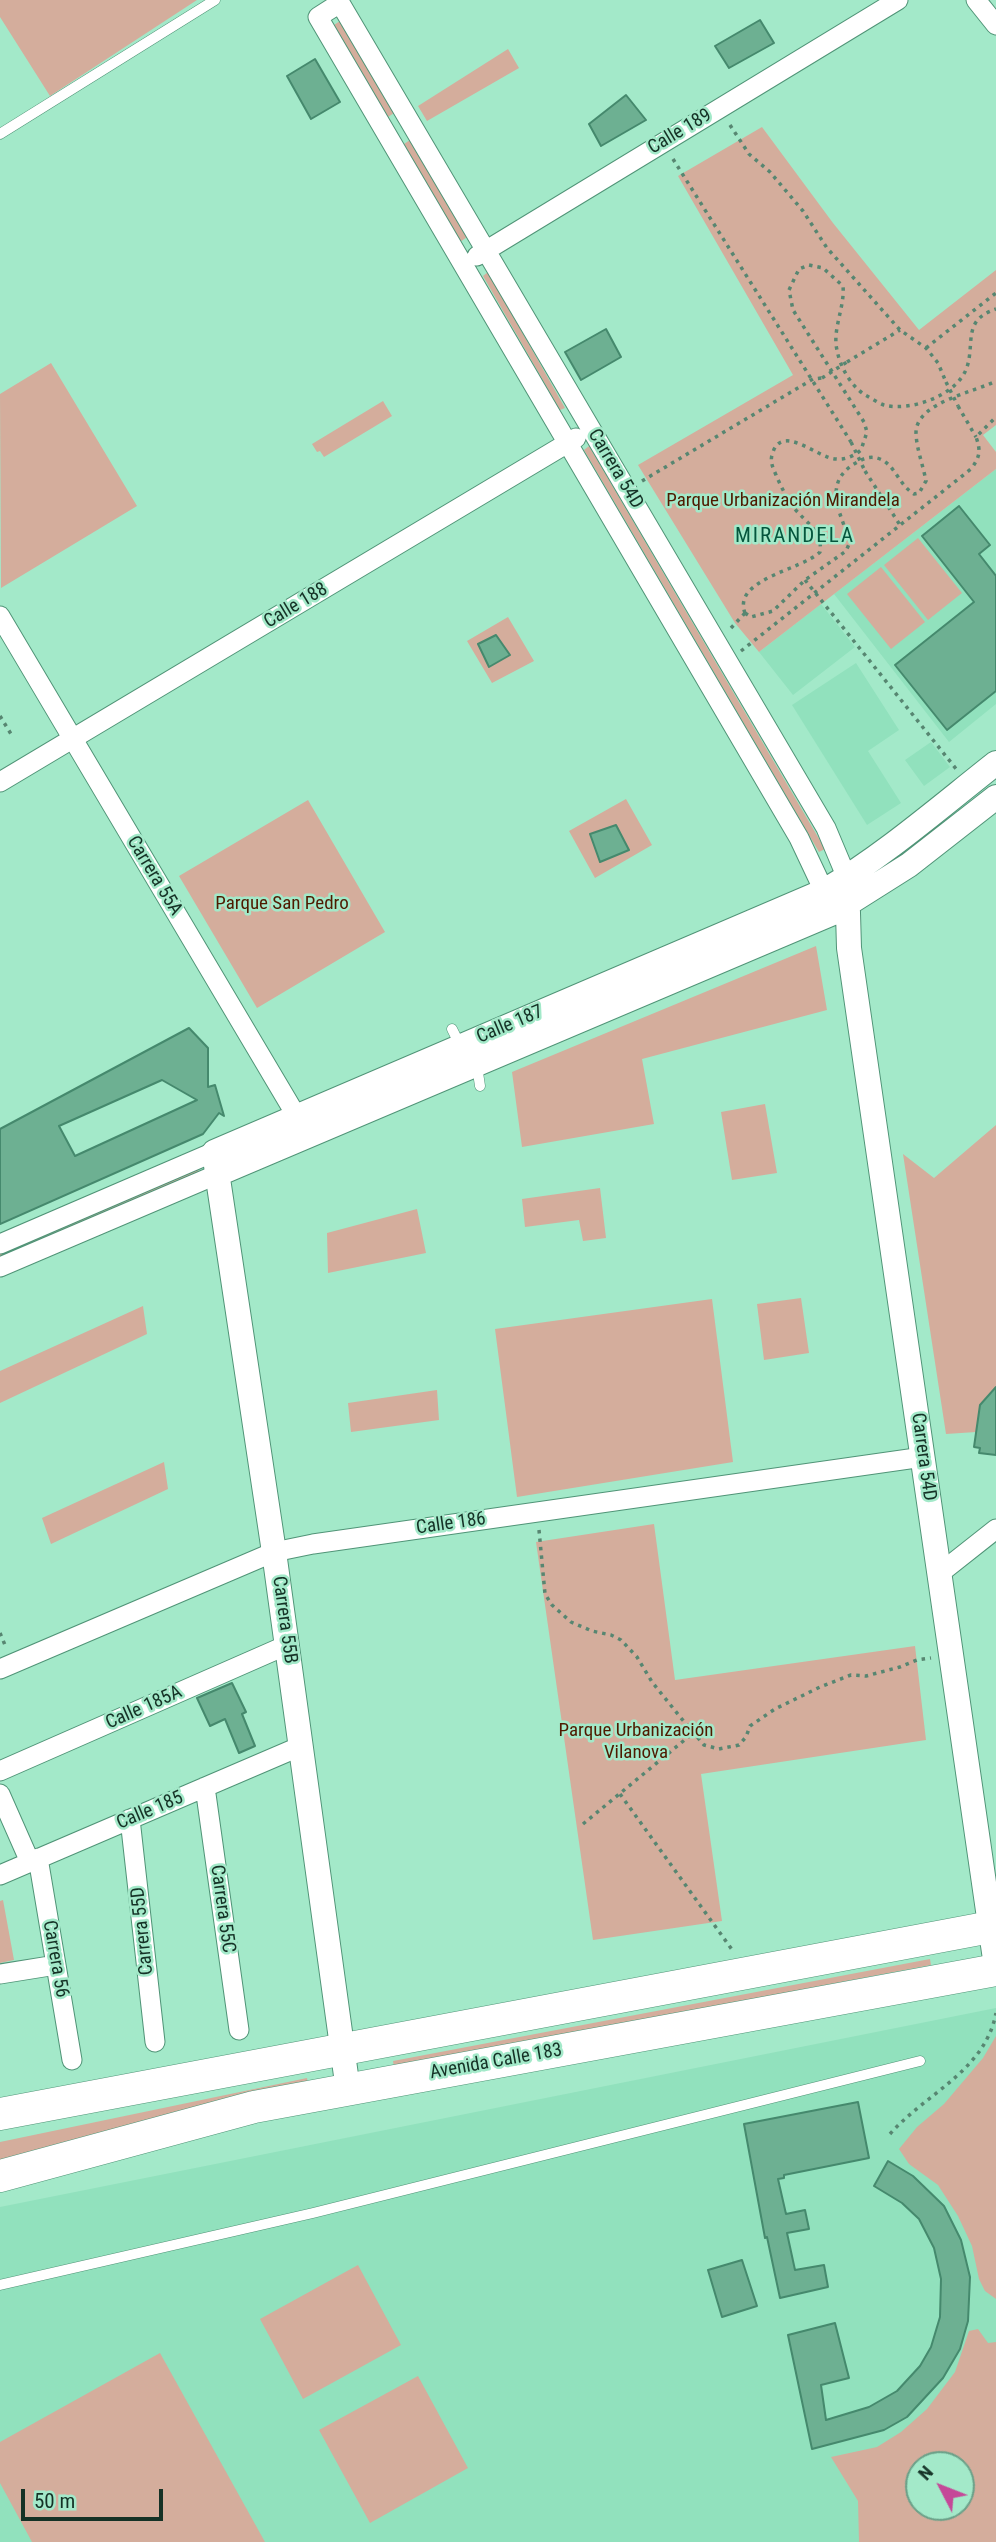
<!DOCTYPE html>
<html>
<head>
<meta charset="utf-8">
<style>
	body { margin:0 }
	#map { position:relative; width:996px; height:2542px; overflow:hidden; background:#a3e9c9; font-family:"Roboto Condensed",sans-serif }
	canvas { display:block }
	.north { position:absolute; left:905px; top:2451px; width:70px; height:70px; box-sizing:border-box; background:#a3e9c9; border:2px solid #6aa088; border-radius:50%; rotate:312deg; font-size:19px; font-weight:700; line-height:28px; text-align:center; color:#153226 }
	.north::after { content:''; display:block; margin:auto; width:24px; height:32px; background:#c54898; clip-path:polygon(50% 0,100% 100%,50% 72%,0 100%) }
	.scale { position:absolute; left:21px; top:2489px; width:142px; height:32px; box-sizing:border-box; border:4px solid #153226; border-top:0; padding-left:9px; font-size:21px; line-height:24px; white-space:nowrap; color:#153226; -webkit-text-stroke:5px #a3e9c9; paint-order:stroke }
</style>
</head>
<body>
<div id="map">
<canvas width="996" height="2542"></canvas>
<div class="north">N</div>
<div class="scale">50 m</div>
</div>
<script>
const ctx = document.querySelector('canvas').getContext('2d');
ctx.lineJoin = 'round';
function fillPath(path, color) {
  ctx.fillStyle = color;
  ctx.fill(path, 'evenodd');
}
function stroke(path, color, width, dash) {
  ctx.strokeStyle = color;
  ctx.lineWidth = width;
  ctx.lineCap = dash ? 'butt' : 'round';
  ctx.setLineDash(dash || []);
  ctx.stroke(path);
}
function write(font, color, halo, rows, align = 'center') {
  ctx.font = font + ' "Roboto Condensed",sans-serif';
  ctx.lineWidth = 5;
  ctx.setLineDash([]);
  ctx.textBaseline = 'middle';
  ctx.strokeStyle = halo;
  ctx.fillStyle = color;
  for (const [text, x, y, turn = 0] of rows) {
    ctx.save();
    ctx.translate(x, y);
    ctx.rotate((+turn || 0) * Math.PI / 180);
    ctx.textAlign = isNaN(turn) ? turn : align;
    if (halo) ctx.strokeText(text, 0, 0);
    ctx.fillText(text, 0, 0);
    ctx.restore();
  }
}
const built = new Path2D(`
	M996,469V704L949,742L834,594Z
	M821,604L855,647L793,695L759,652Z
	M856,663L899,730L868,751L901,803L867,825L792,705Z
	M931,742L950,767L924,786L905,760Z
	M996,2008V2542H0V2207ZM919,2465H961V2507H919Z`);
const green = new Path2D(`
	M0,0H197L50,96L0,17Z
	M340,21L394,113L388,117L334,25Z
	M508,49L519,68L427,121L418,106Z
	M762,127L833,223L919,330L996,270V425L983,435L996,452V469L759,652L735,623L638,465L793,375L678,176Z
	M410,140L467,237L460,242L404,144Z
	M488,272L565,408L560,410L483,276Z
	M51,363L137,506L1,588L0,394Z
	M383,401L392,416L324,457L320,451L317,452L312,444Z
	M589,446L825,849L819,852L584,450Z
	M918,538L962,593L928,620L884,565Z
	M881,567L925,622L891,649L847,594Z
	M508,617L534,661L492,683L467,641Z
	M626,799L652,845L595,878L569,831Z
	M308,800L385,932L257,1008L179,876Z
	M816,946L827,1010L642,1059L654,1124L522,1147L512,1072Z
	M765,1104L777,1173L732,1180L721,1112Z
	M996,1125V1396H988L980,1405L976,1432L946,1434L903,1154L934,1178Z
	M198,1169L199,1172L0,1259V1252Z
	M600,1188L606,1238L583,1241L579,1220L525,1227L522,1199Z
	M417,1209L426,1253L328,1273L327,1233Z
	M801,1298L809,1353L764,1360L757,1304Z
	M712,1299L733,1462L517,1497L495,1329Z
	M143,1306L147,1334L0,1403V1371Z
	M437,1390L439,1420L351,1432L348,1403Z
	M164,1462L168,1489L51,1544L42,1518Z
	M654,1524L675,1680L915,1646L926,1740L701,1774L722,1921L593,1940L536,1542Z
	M3,1900L14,1960L0,1963V1901Z
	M930,1959L931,1965L394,2067L393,2061Z
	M996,2036V2299L985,2291L979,2279L972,2246L958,2216L938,2185L909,2164L899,2149L917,2127L944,2104L983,2058Z
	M307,2078L308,2084L0,2161V2142Z
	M358,2265L401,2345L303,2399L260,2319Z
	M978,2329L988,2343L996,2342V2542H859L858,2501L831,2457L877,2447L901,2432L927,2409L955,2372L969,2331ZM919,2465H961V2507H919Z
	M160,2353L265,2542H32L0,2483V2442Z
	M418,2376L468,2468L370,2523L319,2430Z`);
const building = new Path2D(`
	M760,20L774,43L729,68L715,46Z
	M315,59L340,102L311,119L287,76Z
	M626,95L646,120L601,146L589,124Z
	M606,329L621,357L581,380L565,352Z
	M959,506L990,545L979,554L996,576V691L947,730L895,665L974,602L922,536Z
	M496,635L510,655L489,667L478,644Z
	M616,825L629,850L600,862L590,834Z
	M189,1028L208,1048V1087L215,1085L224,1116L219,1113L203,1134L0,1224V1129ZM162,1080L197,1100L75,1156L59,1126Z
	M996,1387V1455L979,1453L980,1448L974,1447L980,1405Z
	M232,1683L246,1712L242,1714L255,1746L239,1753L225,1719L210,1726L197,1698Z
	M858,2102L869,2158L784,2175V2178L778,2179L786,2214L805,2210L809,2229L787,2233L795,2270L824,2265L828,2287L780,2298L767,2237L765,2238L744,2124Z
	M888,2161L913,2176L944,2206L961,2240L970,2277L968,2321L960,2349L943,2378L907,2417L884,2430L812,2449L788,2335L835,2323L849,2378L821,2385L826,2420L869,2407L897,2391L920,2366L931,2347L940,2317L941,2279L934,2248L919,2219L902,2203L874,2186Z
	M742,2260L757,2306L722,2317L708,2270Z`);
const path = new Path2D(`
	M730,125L749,154L770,172L803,211L827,248L900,330L926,348L938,363L946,382
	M673,159L851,442
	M926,348L996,293
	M847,362L900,330
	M958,406L976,437
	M865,471L900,525
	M642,481L813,379L822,378
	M805,580L957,770
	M745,613C732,579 802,570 820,552C823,531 806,523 794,508C787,498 781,487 776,475C773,468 770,462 772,455C781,421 818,459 836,459C845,460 854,456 861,450L867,432L864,422L793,310L789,290L799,269L809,265L823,268L843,286C845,307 832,330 837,350C840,367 851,386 865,395C871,398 878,403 884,405C911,412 958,395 967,367C975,343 962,320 996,309
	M745,613L751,617L773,611L805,580L846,551L850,542C841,514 822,484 854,464C862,459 870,455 880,459C895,465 899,485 914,494L919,493L926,481C923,465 916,447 916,432C917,402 975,392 996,381
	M731,628L745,613
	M741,651L971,469C980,457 981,451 976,437L996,417
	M0,716L11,734
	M539,1530L545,1594L552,1605L571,1622L592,1631L611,1635L621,1640L637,1657L652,1682L681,1718L704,1745L719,1749L739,1745L746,1737L750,1726L775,1709L820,1687L851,1675L866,1676L900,1667L917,1660L931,1658
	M0,1633L5,1645
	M620,1794L733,1951
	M583,1824L693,1733
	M890,2134C926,2093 985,2071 996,2013`);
const service = new Path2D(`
	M0,134L215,0
	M452,1029L461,1047
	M477,1066L480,1086
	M0,2285L313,2213L920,2061`);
const minor = new Path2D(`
	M976,0L996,25
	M477,256L898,0
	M0,616L303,1127
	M0,782L576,438
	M824,891L799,838L318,17L340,3L826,828L847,878
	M0,1244L214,1152
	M0,1267L218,1174
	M939,1574L996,1529
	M0,1669L274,1552L313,1544L923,1457
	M0,1771L287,1645
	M205,1787L239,2030
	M0,1794L30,1862
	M130,1819L155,2042
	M38,1858L72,2060
	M0,1875L301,1746
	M0,1974L56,1965`);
const tertiary = new Path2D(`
	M847,878L849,948L996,1966
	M218,1174L833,913L909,865L996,797
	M348,2090L274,1552L214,1152L824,891C885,855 940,807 996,763`);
const primary = new Path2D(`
	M0,2114L996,1926
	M0,2176L254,2107L996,1970`);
const pathBridge = new Path2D(`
	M822,378L847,362
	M946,382L958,406
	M851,442L865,471`);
const streetNames = [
	["Calle 189",680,132,-31],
	["Carrera 54D",615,469,59],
	["Calle 188",296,606,-31],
	["Carrera 55A",154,876,59],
	["Calle 187",510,1025,-23],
	["Carrera 54D",923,1457,82],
	["Calle 186",451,1524,-8],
	["Carrera 55B",284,1620,82],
	["Calle 185A",144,1708,-24],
	["Calle 185",150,1811,-23],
	["Carrera 55C",222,1909,82],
	["Carrera 55D",143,1931,-96],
	["Carrera 56",55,1959,80],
	["Avenida Calle 183",496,2062,-10]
];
const parkNames = [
	["Parque Urbanización Mirandela",783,501],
	["Parque San Pedro",282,904],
	["Parque Urbanización",636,1731],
	["Vilanova",636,1753]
];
const neighbourhoodNames = [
	["MIRANDELA",795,537]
];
fillPath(built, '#91e1bd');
fillPath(green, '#d4ad9c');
fillPath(building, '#6db092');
stroke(building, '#45896d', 2);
stroke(service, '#509477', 11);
stroke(minor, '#509477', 21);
stroke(tertiary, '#509477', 26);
stroke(primary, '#509477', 33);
stroke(path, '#578671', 3.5, [3.5, 5]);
stroke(service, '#fff', 10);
stroke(minor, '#fff', 19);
stroke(tertiary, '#fff', 24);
stroke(primary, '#fff', 32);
stroke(pathBridge, '#578671', 3.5, [3.5, 5]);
write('19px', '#153226', '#a3e9c9', streetNames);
write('19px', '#4f1a00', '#a3e9c9', parkNames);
ctx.letterSpacing = '2px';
write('21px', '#05563d', '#a3e9c9', neighbourhoodNames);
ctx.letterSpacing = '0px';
</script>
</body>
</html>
